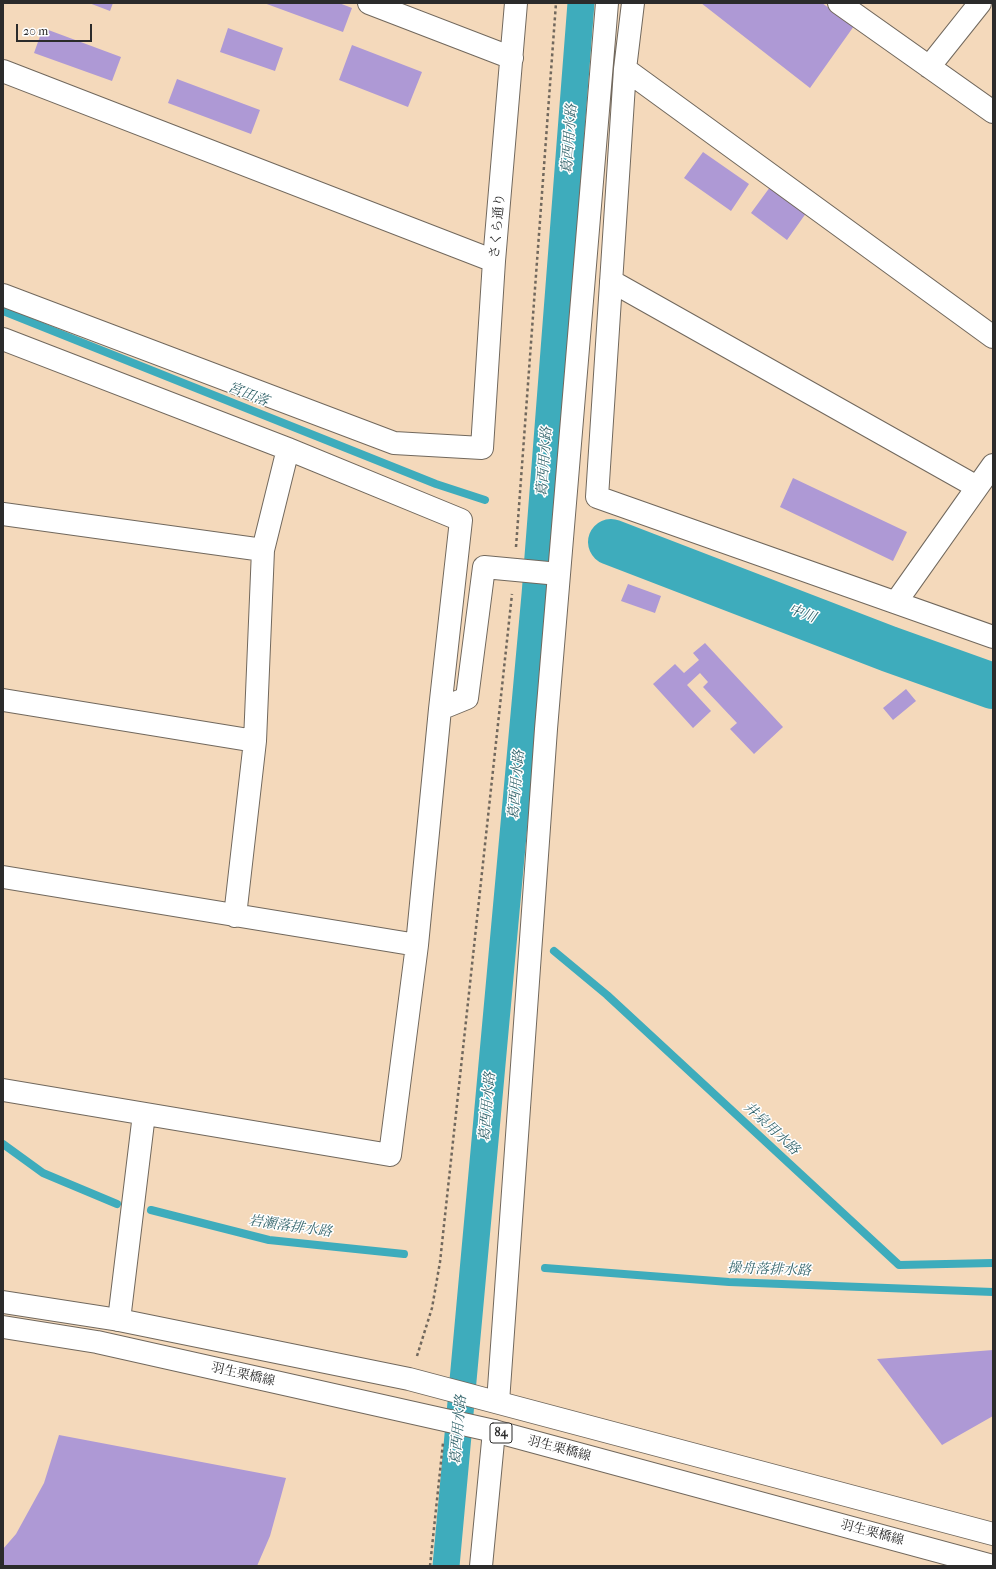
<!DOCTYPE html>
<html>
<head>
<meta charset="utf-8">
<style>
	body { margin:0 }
	#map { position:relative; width:996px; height:1569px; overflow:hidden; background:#f4d9bb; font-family:"IM FELL French Canon",serif }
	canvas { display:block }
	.frame { position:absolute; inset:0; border:4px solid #2b2b2b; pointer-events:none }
	.scale { position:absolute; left:16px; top:24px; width:76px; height:18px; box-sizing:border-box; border:2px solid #2b2b2b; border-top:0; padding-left:5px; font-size:12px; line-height:14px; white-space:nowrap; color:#2b2b2b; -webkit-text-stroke:3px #fff; paint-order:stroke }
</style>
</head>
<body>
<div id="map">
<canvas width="996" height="1569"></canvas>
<div class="frame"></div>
<div class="scale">20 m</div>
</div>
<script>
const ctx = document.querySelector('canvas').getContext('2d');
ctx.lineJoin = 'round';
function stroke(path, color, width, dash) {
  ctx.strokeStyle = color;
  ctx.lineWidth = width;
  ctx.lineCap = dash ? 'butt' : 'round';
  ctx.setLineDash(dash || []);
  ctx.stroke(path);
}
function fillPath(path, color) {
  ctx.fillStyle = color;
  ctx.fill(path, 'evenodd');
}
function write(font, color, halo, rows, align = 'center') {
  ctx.font = font + ' "IM FELL French Canon","Noto Serif JP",serif';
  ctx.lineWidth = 3;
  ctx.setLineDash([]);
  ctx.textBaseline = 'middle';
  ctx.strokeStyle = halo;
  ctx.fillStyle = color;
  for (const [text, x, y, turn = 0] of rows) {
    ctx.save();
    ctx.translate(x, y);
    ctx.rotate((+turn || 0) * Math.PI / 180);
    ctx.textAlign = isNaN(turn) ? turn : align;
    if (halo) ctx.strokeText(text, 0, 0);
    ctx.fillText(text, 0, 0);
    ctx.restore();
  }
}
const stream = new Path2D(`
	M3,311L436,484L485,500
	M554,951L607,995L899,1265L993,1263
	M3,1144L43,1173L117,1204
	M151,1210L269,1240L404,1254
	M545,1268L729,1282L993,1292`);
const canal = new Path2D(`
	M446,1566L535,595L581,3`);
const river = new Path2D(`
	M611,542L889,649L993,686`);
const building = new Path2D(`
	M89,3H113L110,11Z
	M264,3H339L352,8L343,32Z
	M701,3H822L854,26L810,88Z
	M43,28L121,57L112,81L34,53Z
	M228,28L283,48L275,71L220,52Z
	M352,45L422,72L408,107L339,80Z
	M177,79L260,110L251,134L168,103Z
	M703,152L749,184L731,211L684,178Z
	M773,183L809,209L787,240L751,213Z
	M793,478L907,532L893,561L780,507Z
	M628,584L661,596L655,613L621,601Z
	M705,643L783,727L754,754L730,729L737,723L703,687L708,682L700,673L687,685L711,711L693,728L653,684L675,664L684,673L699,660L693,653Z
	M906,689L916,701L893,720L883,708Z
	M993,1350V1416L942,1445L877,1359Z
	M59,1435L286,1478L270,1536L257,1566H3V1549L16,1534L44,1483Z`);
const path = new Path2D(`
	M516,547L556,3
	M417,1356L432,1308L440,1262L512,594
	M430,1566L443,1443`);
const minor = new Path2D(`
	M369,3L512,58
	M633,3L625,69L597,497L993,637
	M839,3L993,112
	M929,67L980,3
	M625,69L993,337
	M3,71L494,261
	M611,281L977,487
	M3,295L394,443L482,448L494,261L516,3
	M3,339L288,449L461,520L440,709
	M3,514L263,550
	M896,602L993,465
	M3,700L255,741
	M3,877L417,945
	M235,916L255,741L263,550L288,449
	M3,1090L390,1155L417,945L440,709L467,698L484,567L559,574
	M119,1320L144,1114
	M498,1402L546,729L607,3
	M481,1566L494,1431`);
const major = new Path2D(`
	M3,1302L119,1320L409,1379L993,1534
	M3,1327L97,1342L494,1431L993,1566`);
const shields = [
	[501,1433,22]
];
const shieldNames = [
	["84",501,1433]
];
const streetNames = [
	["さくら通り",498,226,-85],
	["羽生栗橋線",243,1375,13],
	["羽生栗橋線",559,1449,15],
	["羽生栗橋線",872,1533,15]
];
const waterNames = [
	["葛西用水路",570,139,-86],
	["宮田落",248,395,22],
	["葛西用水路",545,462,-86],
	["中川",802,614,21],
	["葛西用水路",517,785,-85],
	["葛西用水路",488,1107,-85],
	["井泉用水路",771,1129,43],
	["岩瀬落排水路",290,1227,8],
	["操舟落排水路",769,1270,2],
	["葛西用水路",459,1430,-85]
];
stroke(stream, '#3eacbc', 8);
stroke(canal, '#3eacbc', 27);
stroke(river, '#3eacbc', 46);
fillPath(building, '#ae99d5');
stroke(minor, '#71685d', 24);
stroke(major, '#71685d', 24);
stroke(path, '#71685d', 2.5, [3, 3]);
stroke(minor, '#fff', 22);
stroke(major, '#fff', 22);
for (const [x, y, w] of shields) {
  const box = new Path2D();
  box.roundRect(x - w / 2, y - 10, w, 20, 3);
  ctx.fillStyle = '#fff';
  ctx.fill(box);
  stroke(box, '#2b2b2b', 1);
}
write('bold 12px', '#2b2b2b', null, shieldNames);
write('13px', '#2b2b2b', '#fff', streetNames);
write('italic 14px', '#34656c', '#fff', waterNames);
</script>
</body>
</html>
